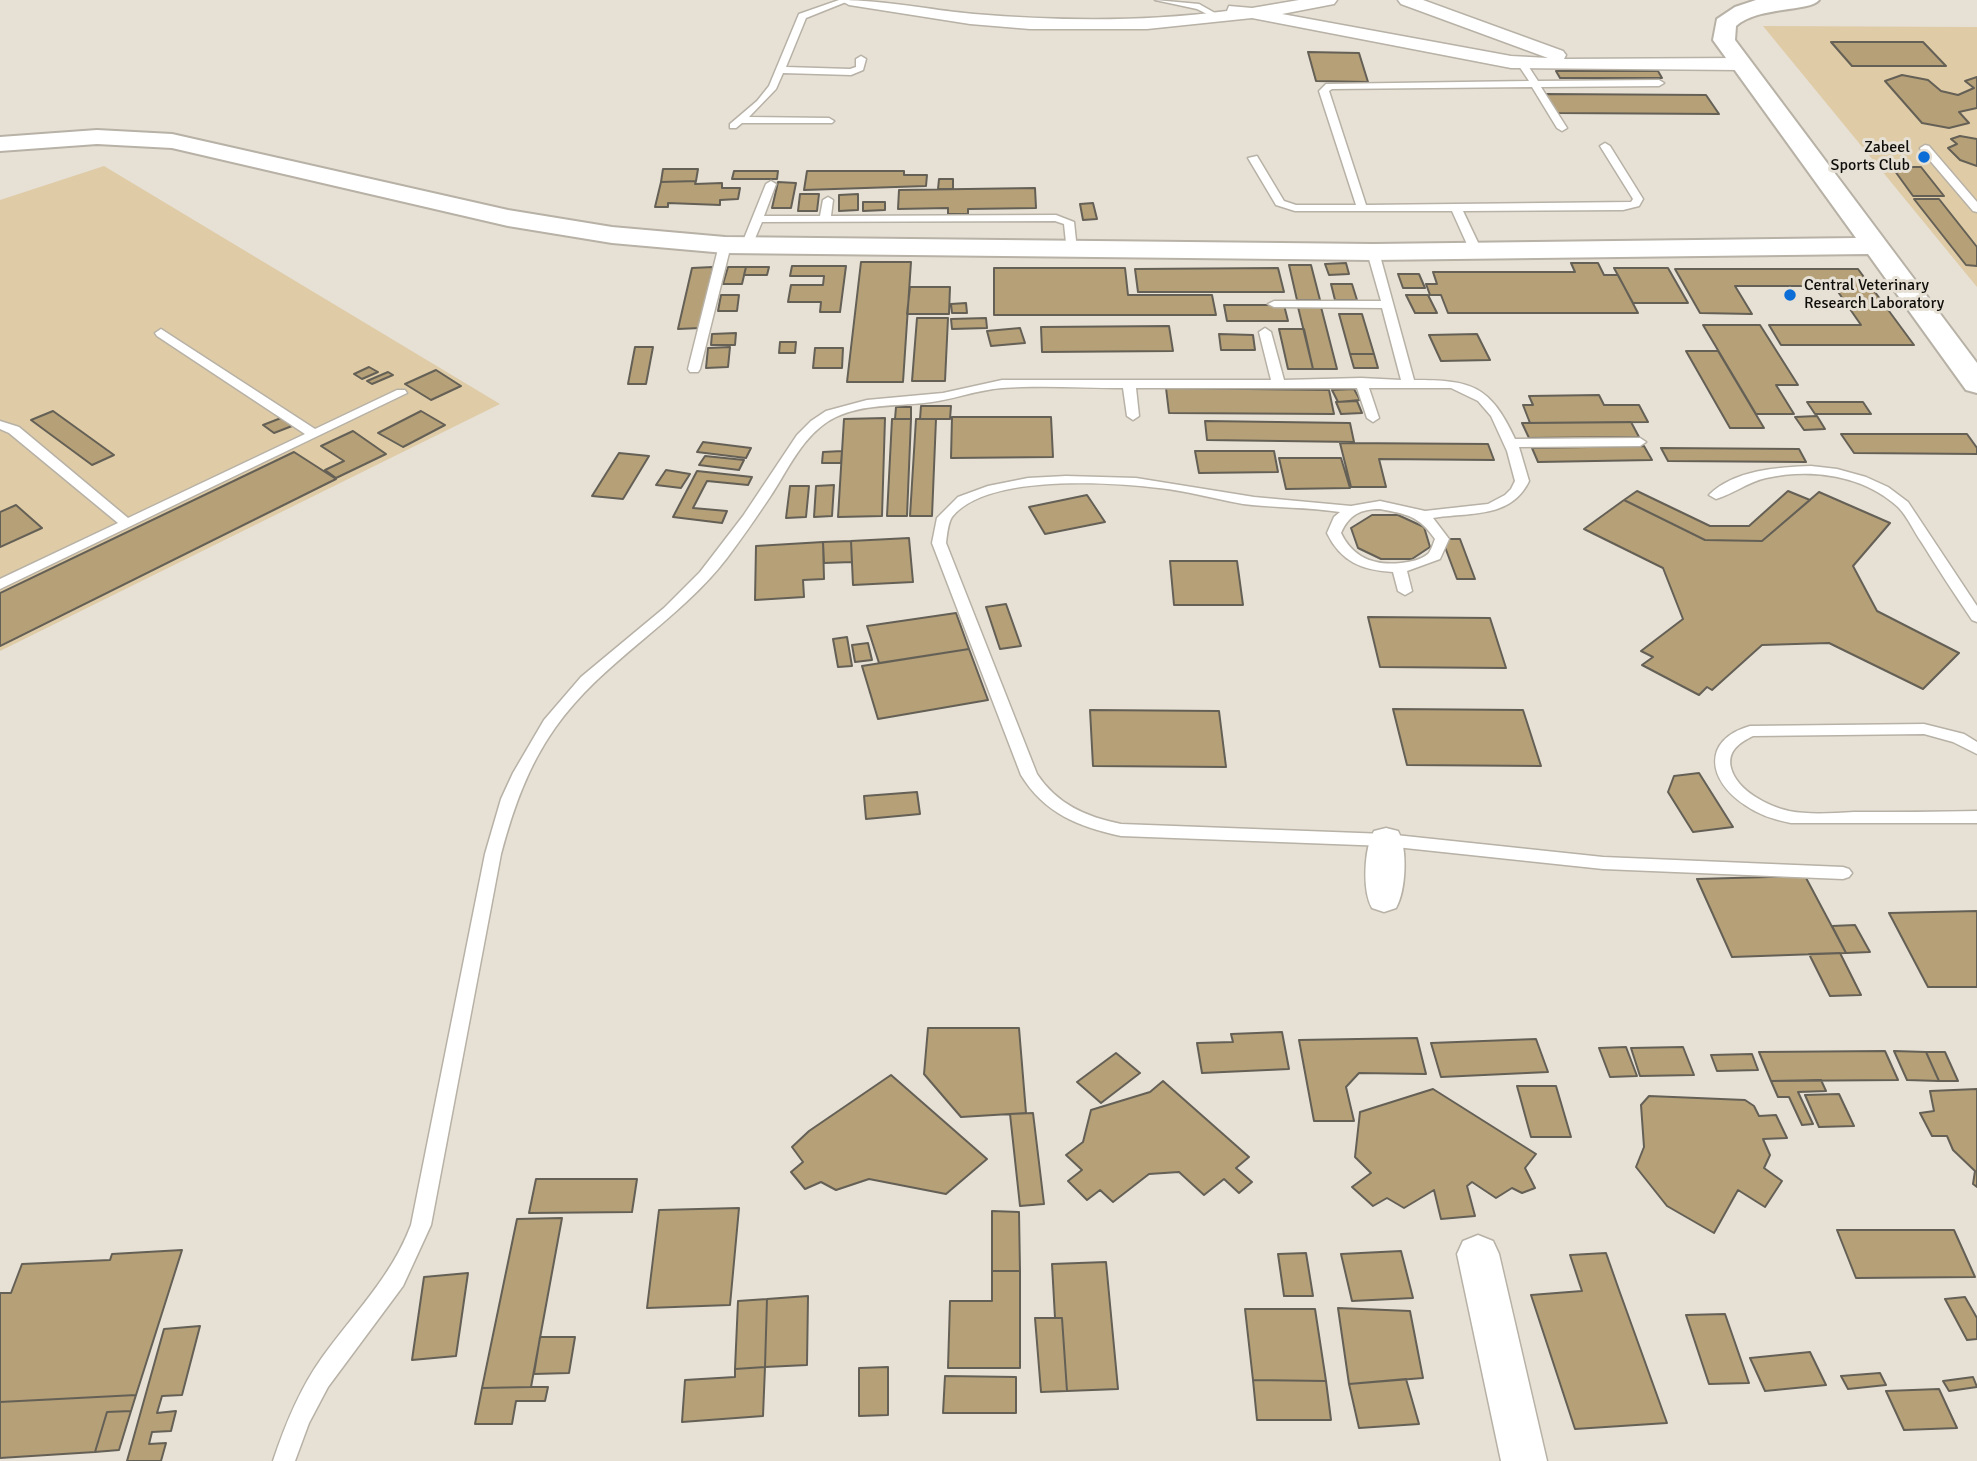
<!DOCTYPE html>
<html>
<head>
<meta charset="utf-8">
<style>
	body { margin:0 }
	canvas { display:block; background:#e6e0d5 }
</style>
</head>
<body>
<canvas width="1977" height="1461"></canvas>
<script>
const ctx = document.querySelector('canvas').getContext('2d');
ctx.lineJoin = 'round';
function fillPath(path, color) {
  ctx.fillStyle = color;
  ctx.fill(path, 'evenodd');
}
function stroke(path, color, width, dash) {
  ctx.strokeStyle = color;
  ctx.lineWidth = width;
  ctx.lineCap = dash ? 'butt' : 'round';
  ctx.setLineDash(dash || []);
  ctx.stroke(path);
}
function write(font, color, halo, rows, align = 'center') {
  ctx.font = font + ' Signika,sans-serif';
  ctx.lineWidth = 6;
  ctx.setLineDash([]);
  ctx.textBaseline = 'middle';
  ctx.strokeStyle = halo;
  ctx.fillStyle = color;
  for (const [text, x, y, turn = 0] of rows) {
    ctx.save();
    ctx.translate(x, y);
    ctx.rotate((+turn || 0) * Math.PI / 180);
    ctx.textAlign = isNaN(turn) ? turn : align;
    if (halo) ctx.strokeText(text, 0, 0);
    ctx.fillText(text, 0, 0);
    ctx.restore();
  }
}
const green = new Path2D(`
	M1763,26L1977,27V287Z
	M104,166L500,404L0,651V200Z`);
const building = new Path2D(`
	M1831,42H1923L1946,66H1852Z
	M1308,52L1359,53L1368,82L1316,81Z
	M1556,71H1658L1662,78H1560Z
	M1902,75L1928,80L1941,91L1958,95L1974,88L1965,81L1977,77V108L1959,112L1969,123L1949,128L1922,123L1885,81Z
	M1545,94L1706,95L1719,114L1556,113Z
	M1960,136L1977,139V166L1960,160L1948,148L1957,144L1951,139Z
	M1892,167H1921L1944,196H1913Z
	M663,169H698L696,181L661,182Z
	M734,171H778L777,179H732Z
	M807,171H904V175H927L926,186L804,190Z
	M939,179H953V189H938Z
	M696,181L695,184L722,183V188H740L738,199L720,200V205L668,203V207H655L661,182Z
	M778,182L796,183L791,208H772Z
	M1035,188L1036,208L968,209V214H948V208L898,209L899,190Z
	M800,194H819L817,211H798Z
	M858,194V210L839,211V195Z
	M1914,199H1939L1977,247V266L1966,265Z
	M863,202H885V210L863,211Z
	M1093,203L1097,219L1083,220L1080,204Z
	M861,262H911L903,382H847Z
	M1346,263L1349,274L1329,275L1325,264Z
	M1571,263H1598L1604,275H1618L1638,313H1448L1441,295H1430L1426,284H1437L1433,272H1575Z
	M1289,265H1311L1320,300H1297Z
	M792,266H846L840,312H820L821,302H788L791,285H823L824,276H790Z
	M713,267L700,328L678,329L692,268Z
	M728,267H746L742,284H723Z
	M746,267H769L767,275H744Z
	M994,268H1125L1128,295H1212L1216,315H994Z
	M1278,268L1284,292H1138L1135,269Z
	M1614,268H1668L1688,303H1633Z
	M1675,269H1858L1914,345H1781L1769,325H1861L1834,286H1735L1752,314L1700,313Z
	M1398,274H1419L1425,288H1403Z
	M1331,284H1352L1357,300H1335Z
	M910,287H950L949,314H907Z
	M721,295H739L737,311H718Z
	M1406,295H1428L1437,313H1415Z
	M966,303L967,313H952L951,304Z
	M1224,305H1284L1288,321H1227Z
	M1298,307H1321L1337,369H1313Z
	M1339,314H1362L1374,354H1350Z
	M917,318H948L945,381H912Z
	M986,318L987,328L952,329L951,319Z
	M1703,325H1760L1798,385H1776L1794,414H1756Z
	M1169,326L1173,351L1042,352L1041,327Z
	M1020,328L1025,343L991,346L987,331Z
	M1279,329H1304L1313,369H1288Z
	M736,333L735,345H711L712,334Z
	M1219,334L1253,335L1255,350H1221Z
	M1477,334L1490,360L1441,361L1429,335Z
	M780,342H796L795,353H779Z
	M635,347H653L646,384H628Z
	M730,347L728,367L706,368L708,348Z
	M815,348H843L842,368H813Z
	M1686,351H1718L1764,428H1730Z
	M1350,354H1374L1378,368H1354Z
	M369,367L378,372L362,379L354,374Z
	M436,370L461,386L431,400L405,384Z
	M388,372L393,375L372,384L367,381Z
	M1166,388L1329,390L1334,414L1169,413Z
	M1354,389L1360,400L1338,402L1332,390Z
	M1599,395L1604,405H1639L1648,422L1530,423L1523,405H1533L1529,396Z
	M1357,401L1362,413L1341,414L1336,402Z
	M1807,402H1863L1871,414H1815Z
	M921,406H951L950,419H920Z
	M896,407H911V419H895Z
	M53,411L114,455L92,465L31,420Z
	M421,411L445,425L403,447L378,433Z
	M1817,416L1825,429L1804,430L1795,417Z
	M952,417H1051L1053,457L951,458Z
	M281,418L292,426L274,433L263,425Z
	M885,418L882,516L838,517L844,419Z
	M892,419H911L907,516H887Z
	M916,419H936L932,516H910Z
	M1205,421L1350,423L1354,442L1207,440Z
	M1631,422L1639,437L1529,438L1522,423Z
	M353,431L386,454L336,478L325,470L344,461L321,446Z
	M1841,434H1967L1977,448V454L1854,453Z
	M703,442L751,448L746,458L697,452Z
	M1340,443L1488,444L1494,460L1379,459L1386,487H1351Z
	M1644,446L1652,460L1538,462L1532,448Z
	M1661,448L1799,449L1806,462L1668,461Z
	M842,451L841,463H822L823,452Z
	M1195,451H1274L1278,472L1199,473Z
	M294,452L336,479L0,646V593Z
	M619,453L649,456L623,499L592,496Z
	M705,456L744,460L739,470L699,465Z
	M1279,458H1341L1350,488L1286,489Z
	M666,470L690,474L681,488L656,485Z
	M697,471L752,477L748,485L707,481L693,508L727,511L722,523L673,517Z
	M834,485L832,516L814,517L816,486Z
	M790,486H809L806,517L786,518Z
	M1637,491L1710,526H1749L1788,491L1810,500L1762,541L1705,540L1624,500Z
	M1819,492L1890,523L1853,566L1877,611L1959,653L1923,689L1829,643L1762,645L1712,690L1707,687L1699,695L1642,665L1653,657L1641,651L1683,619L1663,568L1584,529L1624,500L1705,540L1762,541Z
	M1087,495L1105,522L1045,534L1029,507Z
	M16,505L42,528L0,547V512Z
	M1372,515H1398L1424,527L1430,547L1412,559H1381L1358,548L1351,528Z
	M909,538L913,582L853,585L851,541Z
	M1442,539H1460L1475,579H1457Z
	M851,541L852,562L824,563L823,542Z
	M823,542L824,579L803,580L804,597L755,600L756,546Z
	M1170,561H1237L1243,605H1174Z
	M1006,604L1021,646L1000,649L986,607Z
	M956,613L969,649L879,663L867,626Z
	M1368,617L1490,618L1506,668L1380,667Z
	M847,637L852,666L838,667L833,639Z
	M868,643L872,660L855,662L852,645Z
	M969,649L988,700L878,719L862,666Z
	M1393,709L1523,710L1541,766L1407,765Z
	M1090,710L1219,711L1226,767L1093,766Z
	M1699,773L1733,827L1693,832L1668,792L1674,776Z
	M917,792L920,814L866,819L864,796Z
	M1805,876L1846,953L1732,957L1697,879Z
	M1977,911V987H1928L1889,913Z
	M1855,925L1870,952L1846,953L1832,926Z
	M1840,953L1861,995L1830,996L1809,954Z
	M928,1028H1019L1026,1113L961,1117L924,1074Z
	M1282,1032L1289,1069L1202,1073L1197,1043L1233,1042L1231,1034Z
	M1417,1038L1426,1074L1359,1073L1346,1087L1354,1121H1314L1299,1040Z
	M1536,1039L1548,1072L1441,1077L1431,1043Z
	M1626,1047L1637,1076L1610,1077L1599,1048Z
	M1683,1047L1694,1075L1640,1076L1631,1048Z
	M1885,1051L1898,1080L1771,1081L1759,1052Z
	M1894,1051L1926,1052L1939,1081L1907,1080Z
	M1926,1052H1945L1958,1081H1939Z
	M1116,1053L1140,1073L1101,1103L1077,1082Z
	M1752,1054L1758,1070L1717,1071L1711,1055Z
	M891,1075L987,1159L946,1194L869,1179L836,1190L821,1182L805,1189L791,1172L803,1162L792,1147L809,1131Z
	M1821,1080L1826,1091L1798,1092L1813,1124L1802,1125L1789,1097H1778L1771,1081Z
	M1163,1081L1249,1157L1236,1168L1252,1182L1239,1193L1224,1179L1204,1195L1179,1172L1149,1174L1113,1202L1100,1190L1087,1200L1068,1181L1082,1170L1066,1155L1083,1142L1091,1110L1150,1092Z
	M1517,1086H1556L1571,1137H1531Z
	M1433,1089L1536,1154L1525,1168L1535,1188L1522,1193L1512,1188L1496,1198L1472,1182L1467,1186L1475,1216L1441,1219L1434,1190L1404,1208L1387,1198L1373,1206L1352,1187L1371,1173L1355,1157L1360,1112Z
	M1977,1089V1187L1973,1184L1975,1171L1953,1150L1947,1136H1932L1920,1113L1934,1111L1930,1091Z
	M1839,1094L1854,1126L1819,1127L1805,1095Z
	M1649,1096L1745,1100L1754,1106L1759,1116L1776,1115L1787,1138L1763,1139L1770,1155L1764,1168L1782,1181L1765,1207L1738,1190L1714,1233L1667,1206L1636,1167L1644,1147L1641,1105Z
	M1033,1113L1044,1204L1020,1206L1010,1114Z
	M536,1179H637L632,1212L529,1213Z
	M739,1208L730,1305L647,1308L659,1210Z
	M992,1211L1019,1212L1020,1271H992Z
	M562,1218L531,1387L482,1388L517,1219Z
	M1837,1230H1954L1975,1277L1856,1278Z
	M182,1250L136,1395L0,1402V1293H11L22,1264L110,1260L112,1254Z
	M1401,1251L1413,1298L1352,1301L1341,1254Z
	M1306,1253L1313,1296H1284L1278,1254Z
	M1606,1253L1619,1290L1667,1423L1575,1429L1531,1295L1582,1291L1570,1255Z
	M1106,1262L1118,1389L1067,1391L1062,1318H1055L1052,1264Z
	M992,1271H1020V1368H948L950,1301H992Z
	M468,1273L456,1356L412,1360L424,1277Z
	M808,1296L807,1365L765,1367L767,1299Z
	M1965,1297L1977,1318V1339L1967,1340L1945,1299Z
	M767,1299L765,1367L735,1369L738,1301Z
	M1338,1308L1410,1311L1423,1378L1349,1384Z
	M1245,1309H1315L1326,1381L1253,1380Z
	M1725,1314L1749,1383L1709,1384L1686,1315Z
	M1035,1318H1062L1067,1391L1041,1392Z
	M200,1326L182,1395L162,1396L157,1413L176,1411L171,1431L152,1432L149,1444L166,1443L161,1461H127L164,1329Z
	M540,1337H575L569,1373L534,1374Z
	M1810,1352L1826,1385L1765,1391L1750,1358Z
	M765,1367L763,1416L682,1422L685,1380L735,1377V1369Z
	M888,1367V1415L859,1416V1368Z
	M1880,1373L1886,1385L1848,1389L1841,1376Z
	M945,1376L1016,1377V1413H943Z
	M1973,1377L1977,1387L1949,1391L1943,1381Z
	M1406,1379L1419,1424L1359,1428L1349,1384Z
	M1253,1380L1326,1381L1331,1420H1257Z
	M531,1387H548L545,1401H516L512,1424H475L482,1388Z
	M1939,1389L1957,1428L1904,1430L1886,1391Z
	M136,1395L131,1411L107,1412L95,1452L0,1458V1402Z
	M131,1411L119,1450L95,1452L107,1412Z`);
const lane = new Path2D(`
	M839,0H851L806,18L786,67L850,69L856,67V59L861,56L866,59L863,70L851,75L783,73L776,89L749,117L829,118L834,121L832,123H742L736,128H730V124L757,101L769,86L799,14Z
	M1155,0L1199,4L1215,13L1211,16L1197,9Z
	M1522,60L1525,61L1538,81L1659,80L1664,83L1659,86L1541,87L1567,128L1562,131L1557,128L1532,87L1332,89L1329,91L1366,205L1631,202L1633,199L1600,146L1605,143L1610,146L1643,199L1639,206L1623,210L1463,211L1482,251L1476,254L1470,251L1452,211H1295L1276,205L1248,158L1257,156L1284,201L1296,205H1356L1319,91L1326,84L1529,81L1517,63Z
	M1925,145L1929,146L1977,202V212L1973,211L1921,150L1920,148Z
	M771,181L776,184L764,216H820L823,200L828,197L833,200L831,216L1056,215L1074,222L1077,250L1067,252L1064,224L1055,221L762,222L751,248H743L741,246L766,184Z
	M725,242L731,245L700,369L698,372H690L688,369L719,245Z
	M1373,249L1379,252L1414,380C1471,380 1490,385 1515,439L1640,438L1646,442L1640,446L1519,447L1529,481C1511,519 1469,512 1433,518L1449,539L1440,559L1407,571L1412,591L1405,595L1398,591L1393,572C1362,570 1341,562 1327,533L1334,517L1340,512C1308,507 1275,508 1243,504C1215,499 1187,491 1159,488C1109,482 986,474 952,517C948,523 947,535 946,543L1037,774C1057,804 1086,817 1121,824L1386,834L1603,857L1843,867L1849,869L1852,873L1849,877L1843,879L1603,869L1386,846L1121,836C1079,827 1044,813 1021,775L932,543L937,518L958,497L988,486L1028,478L1066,476L1136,478L1254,497L1351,506L1380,501L1425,511L1488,504L1505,495L1511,489L1515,481L1507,451L1491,416L1478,401L1451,388H1369L1379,418L1373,422L1367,418L1357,388H1136L1139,416L1133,420L1127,416L1123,388C1083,388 1042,385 1002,388C975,390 950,401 924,403C895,406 863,404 836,417C804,432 788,470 770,497C756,518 742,538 727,558C677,623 602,661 555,728C528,766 513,809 501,854L431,1225L403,1286L328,1387L309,1423L295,1461H273C285,1425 299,1390 321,1359C353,1314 391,1278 411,1225L485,854L501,799L513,773L544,720L581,677L664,608L700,572L743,516L797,435L811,421L826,411L867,400L943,393L1002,380H1271L1259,332L1265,328L1271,332L1284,380L1361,378L1401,380L1382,308L1274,307L1268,304L1274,301H1381L1367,252ZM1380,509C1407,514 1419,516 1435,539C1433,544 1431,551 1428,554C1421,560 1410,562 1401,563C1375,566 1353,558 1341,533C1349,515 1360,509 1380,509Z
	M161,329L315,429L397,390H405L407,393L0,589V579L118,523L9,433L0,429V421L19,427L128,518L305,434L157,336L155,333Z
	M1811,466L1837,469L1866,477L1888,487L1908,502L1977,606V622L1972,620C1955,595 1938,569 1922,543C1914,532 1908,517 1898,507C1863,475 1811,468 1766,478C1748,482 1733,494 1716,499L1709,495C1734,470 1778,467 1811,466Z
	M1924,724L1964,734L1977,742V754L1953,742L1924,734L1753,736C1739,743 1727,751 1731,768C1737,791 1768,806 1789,811C1810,815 1833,813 1854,812C1895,812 1936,812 1977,811V823H1791C1775,820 1759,815 1745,805C1708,781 1701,740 1750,726Z`);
const street = new Path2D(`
	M840,0C886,0 929,10 974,14C1058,21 1143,22 1227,11L1229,6L1252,8L1299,0H1337L1334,4L1282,14L1511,56L1548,58L1401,4L1398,0H1423L1563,51L1566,55L1564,59L1740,58L1749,64L1740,70L1511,68L1252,18L1147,29H1030L970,24L849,5Z
	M1386,828L1398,831C1408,848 1406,891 1396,908L1384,912L1372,908C1362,891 1364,848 1374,831Z
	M1478,1235L1493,1241L1499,1254L1547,1461H1501L1457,1254L1463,1241Z`);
const secondary = new Path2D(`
	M1756,0H1819C1810,12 1758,6 1736,26L1735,40L1977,363V393L1966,390L1868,254L1373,260L725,253L612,243L508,226L172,148L97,144L0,151V137L97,130L172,134L508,210L612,227L725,237L1373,244L1856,238L1713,40L1717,19L1735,7Z`);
const markers = [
	[1924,157,7,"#0c6dd6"],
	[1790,295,7,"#0c6dd6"]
];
const farPoinames = [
	["Zabeel",1910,148],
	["Sports Club",1910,166],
	["Central Veterinary",1804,286,"left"],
	["Research Laboratory",1804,304,"left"]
];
fillPath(green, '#dfcca7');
fillPath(building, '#b5a078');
stroke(building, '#656056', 2);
stroke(lane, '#b7b1a6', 3);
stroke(street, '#b7b1a6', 3);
stroke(secondary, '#b7b1a6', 4);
fillPath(lane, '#fff');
fillPath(street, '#fff');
fillPath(secondary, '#fff');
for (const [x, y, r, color] of markers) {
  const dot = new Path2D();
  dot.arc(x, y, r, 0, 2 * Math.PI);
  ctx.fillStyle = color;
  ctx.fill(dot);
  stroke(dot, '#e6e0d5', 2.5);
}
write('16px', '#100e0a', '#e6e0d5', farPoinames, 'right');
</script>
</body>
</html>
